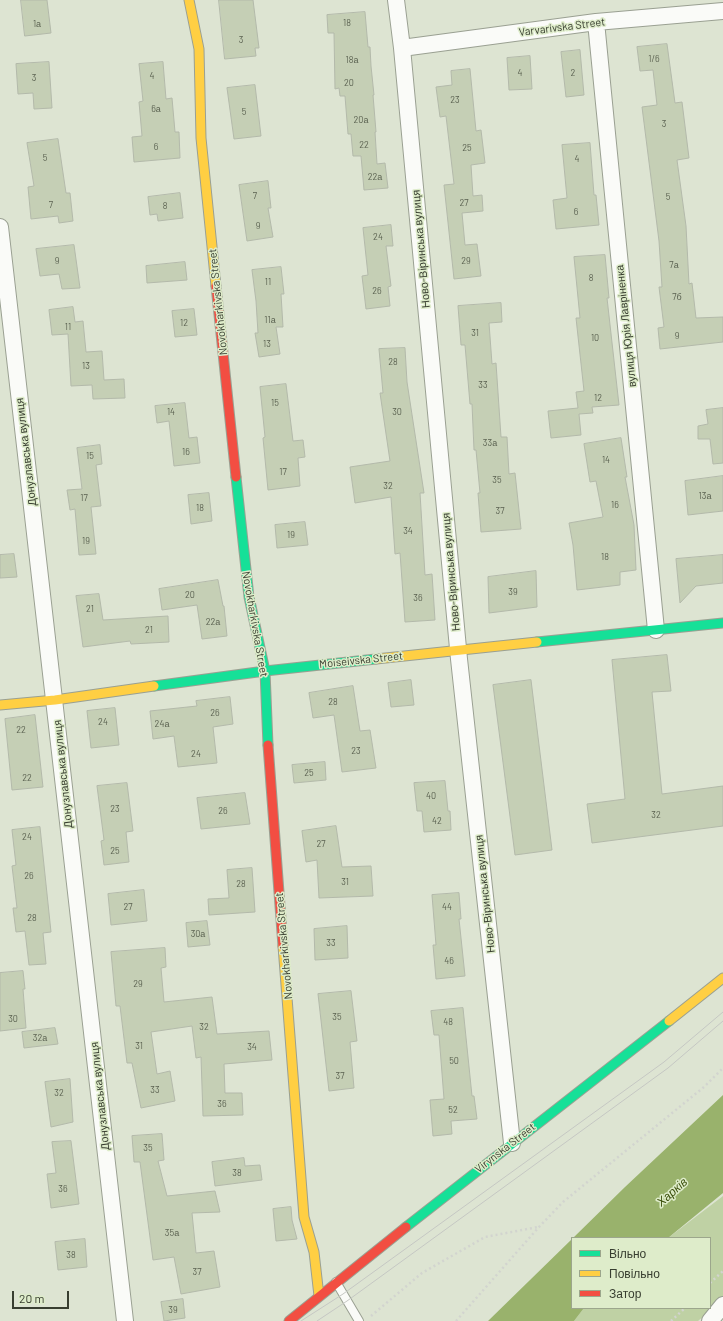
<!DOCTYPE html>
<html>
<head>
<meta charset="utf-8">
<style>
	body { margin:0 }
	#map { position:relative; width:723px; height:1321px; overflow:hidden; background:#dde4d2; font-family:Barlow,sans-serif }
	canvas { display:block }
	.legend { position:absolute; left:571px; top:1237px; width:140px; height:72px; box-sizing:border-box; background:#deecca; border:1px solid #9ca68c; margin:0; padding:5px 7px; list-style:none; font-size:12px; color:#383e30 }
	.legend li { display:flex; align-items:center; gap:8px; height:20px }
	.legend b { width:20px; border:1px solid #9ca68c }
	.scale { position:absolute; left:12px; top:1291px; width:57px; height:18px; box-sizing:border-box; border:2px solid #383e30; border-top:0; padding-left:5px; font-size:12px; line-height:14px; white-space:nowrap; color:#383e30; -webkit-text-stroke:3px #deecca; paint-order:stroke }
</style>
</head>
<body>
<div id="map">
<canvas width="723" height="1321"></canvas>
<ul class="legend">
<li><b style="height:5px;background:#16e098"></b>Вільно</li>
<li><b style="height:5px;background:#ffcf43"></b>Повільно</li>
<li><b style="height:5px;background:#f24e42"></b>Затор</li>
</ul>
<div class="scale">20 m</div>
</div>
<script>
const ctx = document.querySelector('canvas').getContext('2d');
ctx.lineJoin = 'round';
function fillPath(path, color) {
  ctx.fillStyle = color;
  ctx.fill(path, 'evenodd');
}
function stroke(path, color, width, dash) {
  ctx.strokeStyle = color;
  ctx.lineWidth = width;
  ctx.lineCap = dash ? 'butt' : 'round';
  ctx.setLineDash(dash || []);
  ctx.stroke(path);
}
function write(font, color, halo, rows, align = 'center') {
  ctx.font = font + ' Barlow,sans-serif';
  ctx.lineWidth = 3;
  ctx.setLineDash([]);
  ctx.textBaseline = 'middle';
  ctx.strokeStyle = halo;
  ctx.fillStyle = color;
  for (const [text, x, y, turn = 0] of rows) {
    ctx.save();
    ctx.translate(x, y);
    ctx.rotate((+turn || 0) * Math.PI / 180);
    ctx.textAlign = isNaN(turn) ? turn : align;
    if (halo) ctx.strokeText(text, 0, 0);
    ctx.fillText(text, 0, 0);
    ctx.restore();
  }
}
const green = new Path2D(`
	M723,1196V1299L698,1321H574L584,1308H710V1238H668Z`);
const water = new Path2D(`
	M723,1095V1193L668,1238H573L625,1187Z
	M572,1239V1308H584L574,1321H488Z`);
const building = new Path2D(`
	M21,0H47L51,33L25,36Z
	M219,0H253L259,48H255L256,56L225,59Z
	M365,12L368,47H370L371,66L374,95H373L376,132H375L377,164L385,163L388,188L364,190L361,156H353L351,134H348L345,96H340L339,88L335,89L334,33H328L327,15Z
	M667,44L675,103L682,102L689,158L677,160L686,226L689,284L692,283L696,318L723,317V342L660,349L658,328L664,327L659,287H662L659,241L642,107L657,105L653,70L640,71L637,47Z
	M580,50L584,95L566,97L561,52Z
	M530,56L532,89L509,90L507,58Z
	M49,62L52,108L34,109L33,93L18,94L16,64Z
	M163,62L166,99L172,98L175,132H179L180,158L134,162L132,137L142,136L139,102L143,101L139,64Z
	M470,69L476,131L481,130L485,163L471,165L473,196L482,195L483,211L462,213L465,245L477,244L481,276L454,279L444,185L454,184L446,116L440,117L436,87L452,85L451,71Z
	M255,85L261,136L234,139L227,88Z
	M58,139L66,193H70L73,221L59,223L58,216L31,219L28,187L34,186L27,143Z
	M590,143L594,195H596L599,225L556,229L553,200L567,198L562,145Z
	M268,181L271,208H268L273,237L247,241L239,185Z
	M180,193L183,218L158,221L157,214L150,215L148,197Z
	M391,225L393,246H386L391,286L388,287L390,306L366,309L362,276L368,275L363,228Z
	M74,245L80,288L62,289L59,274L40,276L36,249Z
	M605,255L609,298H607L619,405L592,407L593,413L579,414L581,435L551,438L548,411L578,408L576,392L584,391L576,318H580L574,257Z
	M185,262L187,280L147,283L146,266Z
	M281,267L284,294H281L283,327H276L280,354L259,357L255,333H258L256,301L252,270Z
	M501,303L502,322L489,323L492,364L496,363L501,437H507L509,474L515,473L521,529L481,532L478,493H480L476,450H474L472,404H470L465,345H461L458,306Z
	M73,307L75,322L83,321L86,352L102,351L104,380L124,379L125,398L93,399L92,385L71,386L68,334L52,335L49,310Z
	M194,309L197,335L175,337L172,311Z
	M405,348L407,382L424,493H420L425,575L432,574L435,620L405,622L400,553L395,554L391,497L355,503L350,467L390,461L380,393H383L379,349Z
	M286,384L293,441L303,440L305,457L298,458L300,486L268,490L263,438L265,437L260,387Z
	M185,403L189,438L197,437L200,463L174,466L169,421L157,423L155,406Z
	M723,408V463L713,464L710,439H698V426L708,424L706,410Z
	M621,438L627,477H625L634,525L636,570L620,572V585L577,590L573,545L569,523L603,517L596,481L590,482L584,444Z
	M100,445L102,464L96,465L101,506L91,507L96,554L79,555L75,509L70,510L67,490L82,489L77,448Z
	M723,476V511L688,515L685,481Z
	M209,493L212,521L191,524L188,495Z
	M305,522L308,545L277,548L275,525Z
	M14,554L17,577L0,578V555Z
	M723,555V583L696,586L680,603L676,559Z
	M536,571L537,607L489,613L488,577Z
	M218,580L223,606H224L227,636L202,639L197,605L162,610L159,589Z
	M99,594L103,620L168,616L169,642L131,644L130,641L83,647L76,596Z
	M667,655L671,691L652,692L662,794L723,786V826L592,843L587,804L625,799L612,660Z
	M411,680L414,705L391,707L388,683Z
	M531,680L552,850L515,855L493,685Z
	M353,686L360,731L370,730L376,768L342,772L334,715L313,718L309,693Z
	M230,697L233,724L213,727L217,763L178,767L174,736L153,739L150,711L197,706L196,701Z
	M115,708L119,745L91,748L87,711Z
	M35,715L43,787L12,790L5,719Z
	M325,762L326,780L294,783L292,765Z
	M445,781L448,811H450L451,830L424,832L422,811H417L414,783Z
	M127,783L133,831L126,832L129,862L104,865L101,841L104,840L97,786Z
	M245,793L250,824L201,829L197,798Z
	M336,826L342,867L371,866L373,896L319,898L317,860L306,862L302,831Z
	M40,827L51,932L43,933L46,964L29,965L25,931L16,932L13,908H17L12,866L16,865L12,830Z
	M252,868L255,912L209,915L208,899L229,898L227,870Z
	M144,890L147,921L111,925L108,894Z
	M459,893L461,919H459L465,976L436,979L433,945H436L432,895Z
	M207,921L210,945L188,947L186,923Z
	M347,926L348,958L315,960L314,929Z
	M165,948L166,967L161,968L164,1002L212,997L217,1034L269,1031L272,1060L224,1064L225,1093H242L243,1115L203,1116L201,1057L196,1058L192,1026L151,1032L157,1074L170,1071L175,1101L141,1108L132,1063H127L120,1006H116L111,952Z
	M23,971L25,989H23L26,1028L0,1031V973Z
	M351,991L357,1041L350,1042L354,1088L329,1091L318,994Z
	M463,1008L472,1096H474L477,1119L451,1121L452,1134L433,1136L430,1100L444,1099L439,1035H434L431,1011Z
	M55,1028L58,1044L24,1048L22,1032Z
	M70,1079L73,1122L51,1127L45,1082Z
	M162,1134L164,1160L158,1161L167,1196L215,1191L220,1212L192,1213L196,1253L214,1251L220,1287L181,1294L174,1257L153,1260L140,1162H134L132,1136Z
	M71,1141L79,1204L51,1208L47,1174L56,1173L52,1142Z
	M244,1158L245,1166L260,1165L262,1180L215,1186L212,1162Z
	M291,1207L292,1220L297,1239L276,1241L273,1209Z
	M85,1239L87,1267L58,1270L55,1242Z
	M183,1299L185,1318L164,1321L161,1302Z`);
const path = new Path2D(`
	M710,1283L723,1271
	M371,1316L422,1273L485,1237L538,1227
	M456,1321L539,1227L563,1202L704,1087L723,1068
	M671,1321L685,1308`);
const lane = new Path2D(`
	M336,1282L359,1321`);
const street = new Path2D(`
	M396,0L402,48L459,659L512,1143
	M596,22L656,630
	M402,48L596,22L723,11
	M0,227L125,1321
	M710,1321L723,1305`);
const fast = new Path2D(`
	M236,477L249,597L265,671L268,745
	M537,642L723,623
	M154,686L265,671L376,659
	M406,1227L669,1021`);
const slow = new Path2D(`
	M189,0L199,49L201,138L216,286
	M376,659L537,642
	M0,705L55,700L154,686
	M283,946L304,1217L314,1252L319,1296
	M669,1021L723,978`);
const jam = new Path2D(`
	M216,286L236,477
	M268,745L283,946
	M289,1321L406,1227`);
const tram = new Path2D(`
	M301,1321L343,1294L664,1062L723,1012
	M317,1321L347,1301L668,1068L723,1021`);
const numberNames = [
	["18",347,23],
	["1а",37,24],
	["3",241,40],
	["1/6",654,59],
	["18а",352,60],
	["4",520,73],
	["2",573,73],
	["4",152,76],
	["3",34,78],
	["20",349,83],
	["23",455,100],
	["6а",156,109],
	["5",244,112],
	["20а",361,120],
	["3",664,124],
	["22",364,145],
	["6",156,147],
	["25",467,148],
	["5",45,158],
	["4",577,159],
	["22а",375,177],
	["7",255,196],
	["5",668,197],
	["27",464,203],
	["7",51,205],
	["8",165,206],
	["6",576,212],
	["9",258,226],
	["24",378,237],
	["9",57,261],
	["29",466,261],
	["7а",674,265],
	["8",591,278],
	["11",268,282],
	["26",377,291],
	["7б",677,297],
	["11а",270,320],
	["12",184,323],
	["11",68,327],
	["31",475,333],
	["9",677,336],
	["10",595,338],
	["13",267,344],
	["28",393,362],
	["13",86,366],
	["33",483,385],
	["12",598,398],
	["15",275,403],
	["14",171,412],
	["30",397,412],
	["33а",490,443],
	["16",186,452],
	["15",90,456],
	["14",606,460],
	["17",283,472],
	["35",497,480],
	["32",388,486],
	["13а",705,496],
	["17",84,498],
	["16",615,505],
	["18",200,508],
	["37",500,511],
	["34",408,531],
	["19",291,535],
	["19",86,541],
	["18",605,557],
	["39",513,592],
	["20",190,595],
	["36",418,598],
	["21",90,609],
	["22а",213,622],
	["21",149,630],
	["28",333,702],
	["26",215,713],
	["24",103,722],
	["24а",162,724],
	["22",21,730],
	["23",356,751],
	["24",196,754],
	["25",309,773],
	["22",27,778],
	["40",431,796],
	["23",115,809],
	["26",223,811],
	["32",656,815],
	["42",437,821],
	["24",27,837],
	["27",321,844],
	["25",115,851],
	["26",29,876],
	["31",345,882],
	["28",241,884],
	["27",128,907],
	["44",447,907],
	["28",32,918],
	["30а",198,934],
	["33",331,943],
	["46",449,961],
	["29",138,984],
	["35",337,1017],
	["30",13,1019],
	["48",448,1022],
	["32",204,1027],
	["32а",40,1038],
	["31",139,1046],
	["34",252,1047],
	["50",454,1061],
	["37",340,1076],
	["33",155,1090],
	["32",59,1093],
	["36",222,1104],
	["52",453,1110],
	["35",148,1148],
	["38",237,1173],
	["36",63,1189],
	["35а",172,1233],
	["38",71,1255],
	["37",197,1272],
	["39",173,1310]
];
const streetNames = [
	["Varvarivska Street",562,27,-7],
	["Ново-Віринська вулиця",421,249,-95],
	["Novokharkivska Street",218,302,-96],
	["вулиця Юрія Лавріненка",626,326,-96],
	["Донузлавська вулиця",26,452,-97],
	["Ново-Віринська вулиця",451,572,-95],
	["Novokharkivska Street",255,624,80],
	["Moiseivska Street",361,660,-6],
	["Донузлавська вулиця",63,774,-96],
	["Ново-Віринська вулиця",485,894,-96],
	["Novokharkivska Street",284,946,-95],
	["Донузлавська вулиця",100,1096,-96],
	["Virynska Street",505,1148,-38]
];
const waterNames = [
	["Харків",672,1192,-42]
];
fillPath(green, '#bfd1a4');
fillPath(water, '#99b26c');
fillPath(building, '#c5cfb5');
stroke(building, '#b3b9aa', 1);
stroke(lane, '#9aa092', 10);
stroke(street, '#9aa092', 18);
stroke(fast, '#9aa092', 11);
stroke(slow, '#9aa092', 11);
stroke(jam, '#9aa092', 11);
stroke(path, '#d2d4cf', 2.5, [2, 3]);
stroke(lane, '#fafbf8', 8);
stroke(street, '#fafbf8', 16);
stroke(fast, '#16e098', 9);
stroke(slow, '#ffcf43', 9);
stroke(jam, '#f24e42', 9);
stroke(tram, '#c5c7c3', 1);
write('9px', '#5b6251', null, numberNames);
write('11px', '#383e30', '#deecca', streetNames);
write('italic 12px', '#3b4f0b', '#deecca', waterNames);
</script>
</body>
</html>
